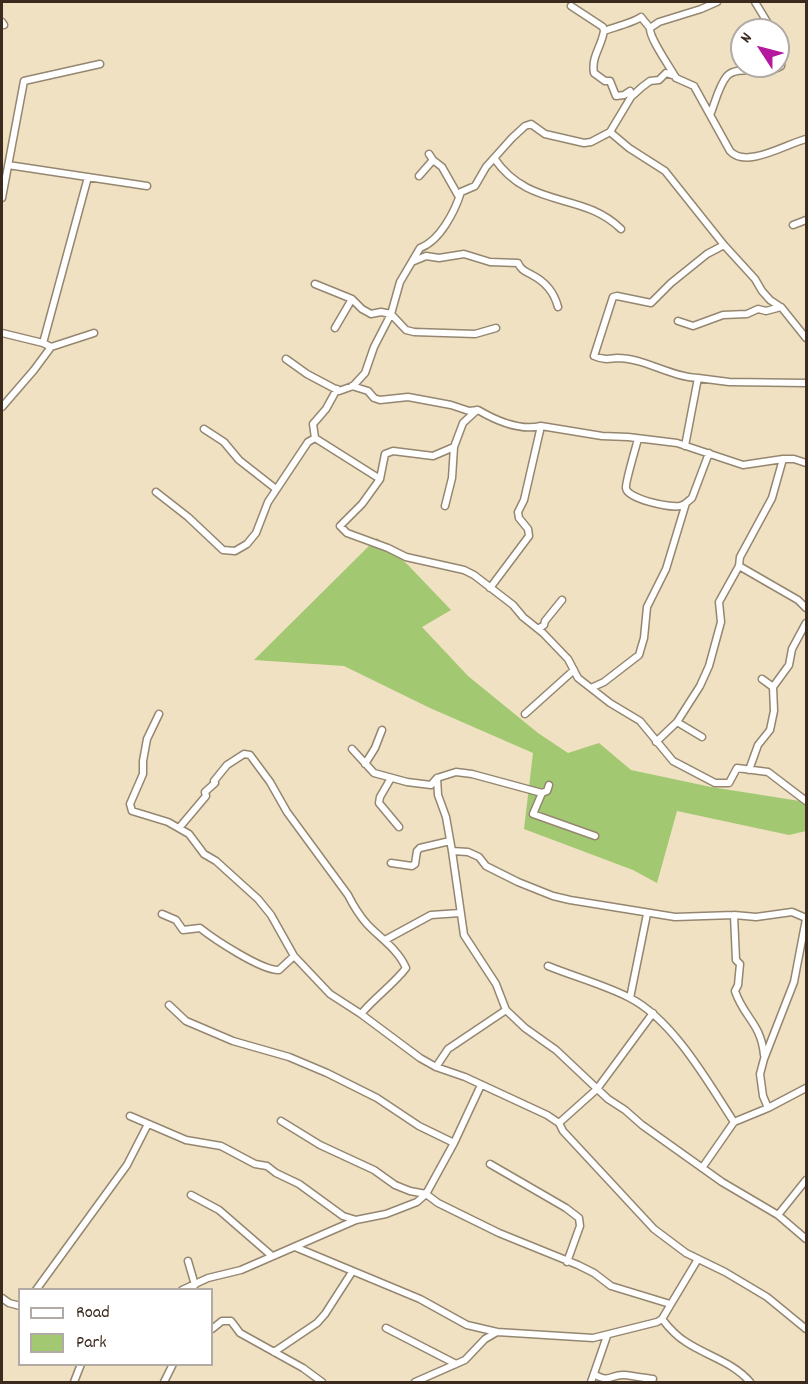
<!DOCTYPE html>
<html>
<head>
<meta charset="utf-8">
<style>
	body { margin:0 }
	#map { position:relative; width:808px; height:1384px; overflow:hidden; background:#efe1c2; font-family:Dekko,sans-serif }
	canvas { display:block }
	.frame { position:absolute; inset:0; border:3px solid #3b2a1e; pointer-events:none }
	.legend { position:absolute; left:18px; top:1288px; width:195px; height:78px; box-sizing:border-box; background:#fff; border:2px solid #b1aaa5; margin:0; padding:8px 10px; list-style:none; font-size:18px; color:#3b2a1e }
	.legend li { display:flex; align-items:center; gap:12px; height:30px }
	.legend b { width:30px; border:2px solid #b1aaa5 }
	.north { position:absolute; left:730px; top:18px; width:60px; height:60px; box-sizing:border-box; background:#fff; border:2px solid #b1aaa5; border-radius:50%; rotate:306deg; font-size:16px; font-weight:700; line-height:24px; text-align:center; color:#3b2a1e }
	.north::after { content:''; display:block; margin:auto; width:21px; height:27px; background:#b5179e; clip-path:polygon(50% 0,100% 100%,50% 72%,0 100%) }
</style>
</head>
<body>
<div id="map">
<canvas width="808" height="1384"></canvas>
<div class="frame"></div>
<ul class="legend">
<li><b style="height:8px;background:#fff"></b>Road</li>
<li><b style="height:16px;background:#a2c872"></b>Park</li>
</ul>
<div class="north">N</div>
</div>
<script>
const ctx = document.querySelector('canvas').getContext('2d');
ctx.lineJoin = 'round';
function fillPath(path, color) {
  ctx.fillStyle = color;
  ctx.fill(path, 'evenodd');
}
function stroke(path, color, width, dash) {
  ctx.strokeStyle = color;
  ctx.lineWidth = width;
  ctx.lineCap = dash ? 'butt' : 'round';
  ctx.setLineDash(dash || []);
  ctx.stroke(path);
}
const green = new Path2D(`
	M377,538L408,565L451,610L422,627L468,676L538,733L568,753L599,743L631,770L711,787L806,802V831L789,835L677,811L657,883L633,870L524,829L533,753L430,708L344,666L254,660Z`);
const minor = new Path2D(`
	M755,2L772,30
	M571,6L603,27L604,31
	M2,22L4,25
	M650,28L659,22L701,9L717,2
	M604,31C612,28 635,22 641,17L650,28C649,38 670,67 676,78L694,86L730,151C746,169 786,144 806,139
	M604,31C601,48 591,57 594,73L605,81H610L616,96L624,95L630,91L631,97
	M710,115C715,103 719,85 727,76C738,64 766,76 781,66L782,58L778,47
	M610,132L629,148L665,171L724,245L755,279L762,291L770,300L782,308L806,338
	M429,154L433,160L442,167L459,197
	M494,158C529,210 583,191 621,229
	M8,165L147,186
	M419,176L433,160
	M2,198L24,81L100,64
	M793,225L806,220
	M414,261L426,256L439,258L464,254L490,262L518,263C521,270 525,271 532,275C546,282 554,292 558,307
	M315,284L352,299L362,309L371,314L381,312L391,314L406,330L414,332L475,334L496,328
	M678,321L693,326L723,315L747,314L758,309L766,311L781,307
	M335,328L352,299
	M2,333L43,343L51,347L94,333
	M43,343L88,177
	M286,359L307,374L339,391L353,386L365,373L374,347L391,314L400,282L420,248C440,241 455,211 461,192L475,186L486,167L512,138L525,126L531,124L545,134L584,143L591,142L610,132L631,97L642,87L650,81L659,80L666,73L675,76
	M698,378C670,377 645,358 617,358C608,359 603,360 594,356L613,297L617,296L651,303L671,283L707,254L724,245
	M352,386L368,391L374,398L380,400L408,397L451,405L469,411L478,410C495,420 520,431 541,426L602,436L628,437L677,443L743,465L783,459H794L806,463
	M337,389L326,409L313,424L315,438L380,479
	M2,407L34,370L51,347
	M204,429L224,442L239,460L276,489
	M638,439C636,447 625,483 626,488C627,499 670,508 680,506C685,505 688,501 692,498L709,453
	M685,446L698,378L729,382L806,383
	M454,447L433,456L393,451L385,454L380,479L362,504L340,526L347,533L388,548L406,557L464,570L474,575L513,605L523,617L543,633L568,659L578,678L610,703L640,721L673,761L715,783H729L737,768L768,772L806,801
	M783,459L772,498L740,557L739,566L798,600L806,608
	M156,492L188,517L223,550L235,551L247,544L256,533L268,502L308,442L315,438
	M445,506L452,478L454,447L463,423L477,410
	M490,588L529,536L528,529L519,518L518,512L524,500L541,426
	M538,629L544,625L545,621L562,600
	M773,687L789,665L792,649L806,623
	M591,688L604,682L639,655L644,638L647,607L666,569L686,503
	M159,714L147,739L143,761V774L130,804L132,811L168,822L189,834L204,854L216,861L258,899L271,915L294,956L330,994L361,1014L420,1058L436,1067L465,1077L547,1115L559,1123L563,1131L654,1229L686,1253L725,1272L767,1297L806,1329
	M525,714L574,670
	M677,722L702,737
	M656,742L677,722L700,686L709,666L721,622L719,602L739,566
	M352,749L374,773L407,782L431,785L437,778L438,795L446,817L452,851L464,935L496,984L506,1010L525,1028L556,1050L608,1099L625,1110L642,1125L722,1182L778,1215L806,1239
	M365,764L375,748L382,730
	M749,770L758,745L770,730L774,711L773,687L762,679
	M391,778L380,797L379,803L399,827
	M437,778L456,772L472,774L542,793
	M549,785L547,791L542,793L533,814L595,836
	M179,828L206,796L205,792L215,783L214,781L227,765L244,754L250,755L270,782L287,812L348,895C353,905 359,915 367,924C380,938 398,949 406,968C393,985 375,997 361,1014
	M452,851L468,852L479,857L486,866L518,882L553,896L570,900L675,917L734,915L756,917L792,912L806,918
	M391,863L412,866L415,864L417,851L420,848L450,841
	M162,914L176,920L183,930L200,928C214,939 262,971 279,970L294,956
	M734,915L736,960L740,964L738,985L735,991C744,1018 761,1023 764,1055
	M385,940L431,915L460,913
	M548,966C575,977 605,985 630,998C673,1020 708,1082 734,1122
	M630,998L647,914
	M169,1005L186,1021L233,1041L289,1057L327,1073L377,1098L419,1126L454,1143
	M436,1067L448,1049L506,1010
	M768,1108L763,1096L760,1074L764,1059L794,982L806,919
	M130,1116L186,1140L221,1146L255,1164L267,1166L276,1173L299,1184L343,1216L356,1220
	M281,1121L320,1145L374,1170L395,1185L410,1191L426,1194L438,1203L499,1233L578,1265L594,1273L611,1286L670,1304
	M559,1123L597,1089L653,1013
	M490,1164L566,1208L579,1218L580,1226L567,1262
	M702,1168L734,1122L768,1108L806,1088
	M191,1195L219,1210L272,1256
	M778,1215L806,1180
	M295,1247L420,1299L467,1325L497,1332L593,1338L657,1322L662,1319L698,1259
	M188,1261L195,1285
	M36,1290L127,1165L148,1124
	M182,1290L208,1278L241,1270L356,1220L386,1214L417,1202L426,1194L454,1143L481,1085
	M2,1298L9,1303L20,1306
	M662,1319C669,1328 676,1336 686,1342C707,1356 733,1362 750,1382
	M386,1328L456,1364
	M212,1329L222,1321H231L240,1333L303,1368L322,1382
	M274,1352L317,1323L325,1314L352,1272
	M594,1374C610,1384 611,1374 624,1375C634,1376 644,1378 653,1379
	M74,1382L81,1364
	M164,1382L173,1364
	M415,1382L465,1360L485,1339L497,1332
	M591,1382L607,1336`);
fillPath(green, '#a2c872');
stroke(minor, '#958670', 9);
stroke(minor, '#fff', 6);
</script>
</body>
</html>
